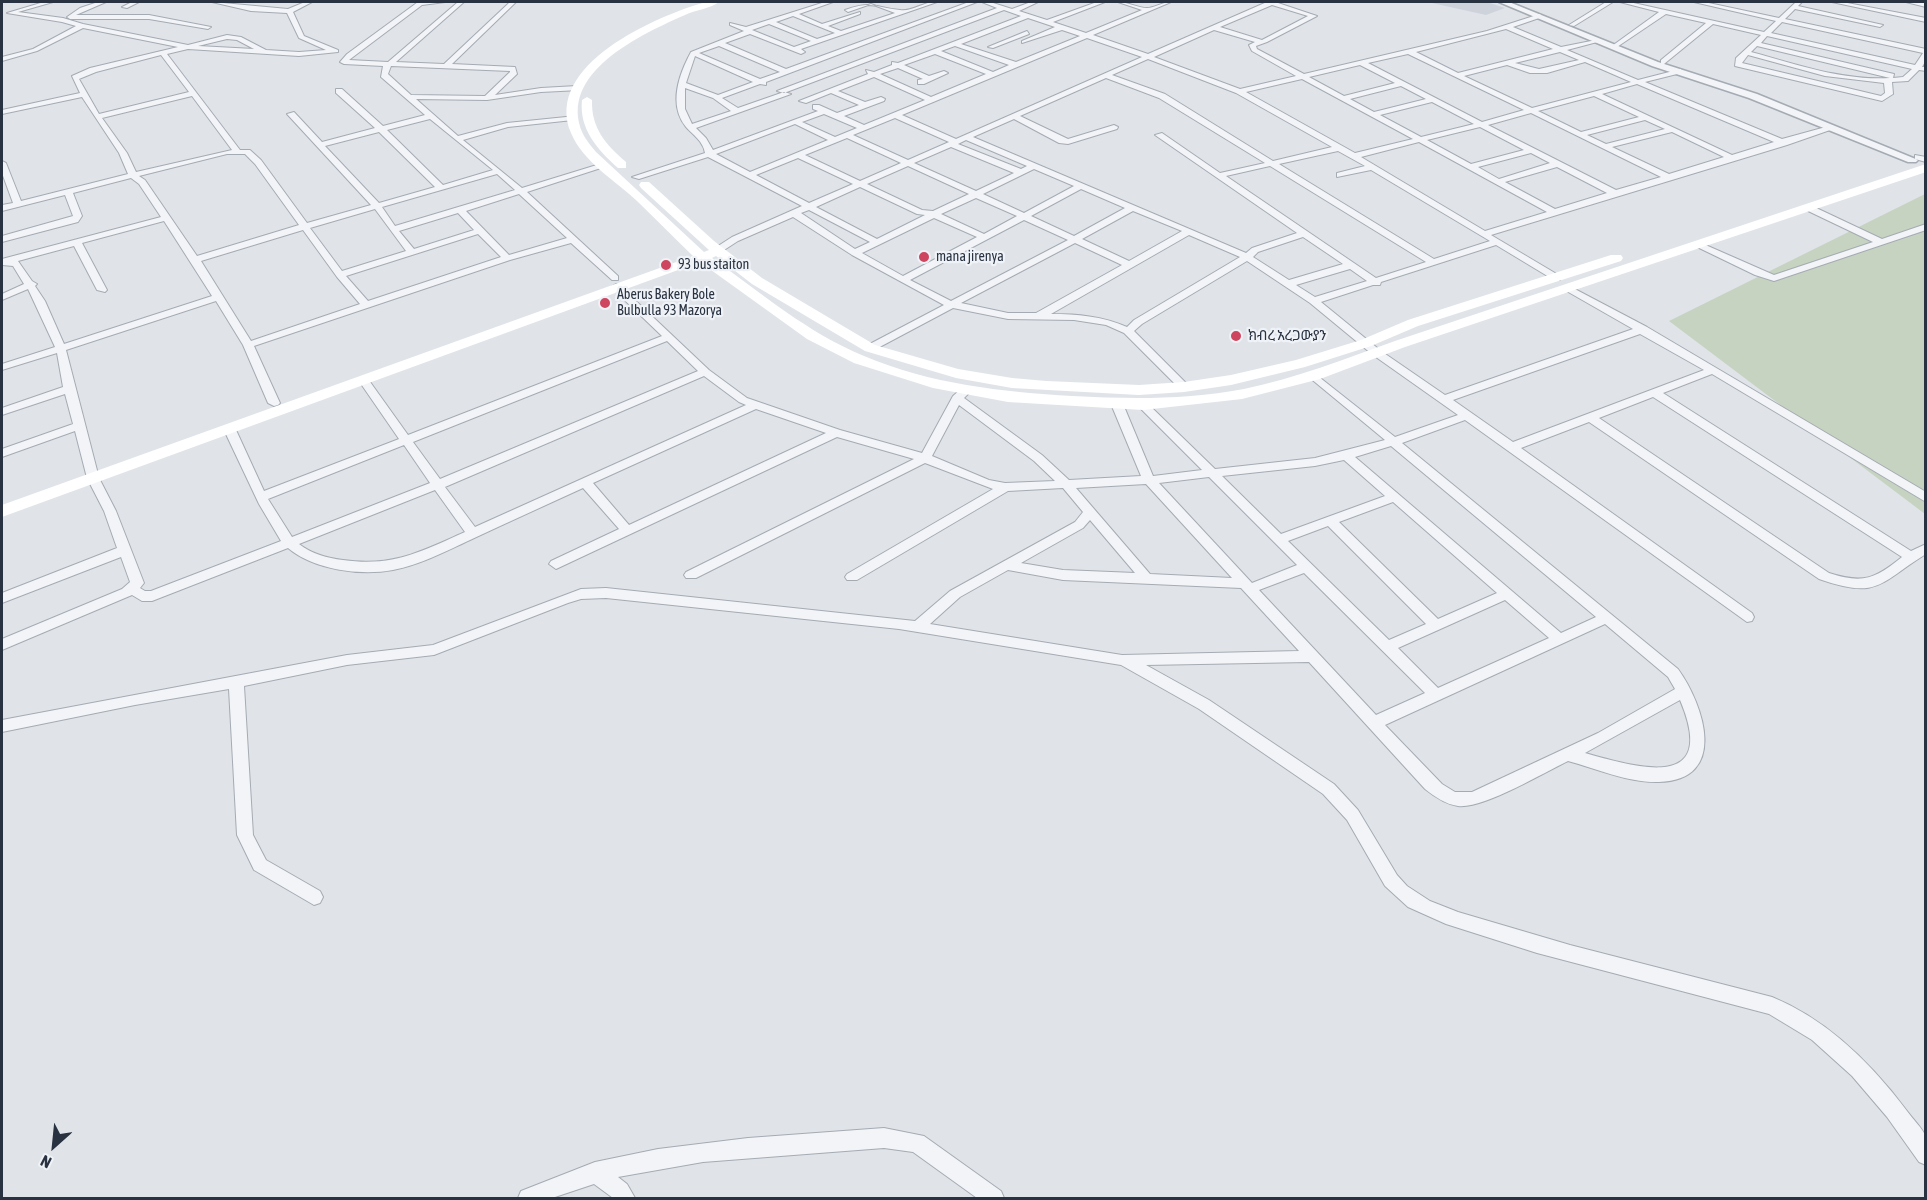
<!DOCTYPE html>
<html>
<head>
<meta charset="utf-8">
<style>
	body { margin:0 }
	#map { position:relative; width:1927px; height:1200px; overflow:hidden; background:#e0e4e9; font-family:"Asap Condensed",sans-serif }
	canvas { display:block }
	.frame { position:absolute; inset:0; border:3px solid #283240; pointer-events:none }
	.north { position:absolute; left:24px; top:1116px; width:60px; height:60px; -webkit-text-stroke:4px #eff2f6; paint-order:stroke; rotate:207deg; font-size:16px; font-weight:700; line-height:24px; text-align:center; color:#283240 }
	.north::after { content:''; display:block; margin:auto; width:21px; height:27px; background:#283240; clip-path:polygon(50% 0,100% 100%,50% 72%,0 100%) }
</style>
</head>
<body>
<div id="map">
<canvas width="1927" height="1200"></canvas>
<div class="frame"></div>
<div class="north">N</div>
</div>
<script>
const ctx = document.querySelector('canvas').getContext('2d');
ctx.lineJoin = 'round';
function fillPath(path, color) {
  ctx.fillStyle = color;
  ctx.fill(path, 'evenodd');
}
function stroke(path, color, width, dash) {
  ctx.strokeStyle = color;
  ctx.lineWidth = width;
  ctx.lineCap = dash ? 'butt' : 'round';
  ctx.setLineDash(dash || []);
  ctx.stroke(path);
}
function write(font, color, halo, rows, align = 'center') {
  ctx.font = font + ' "Asap Condensed","Noto Sans Ethiopic",sans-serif';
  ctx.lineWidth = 4.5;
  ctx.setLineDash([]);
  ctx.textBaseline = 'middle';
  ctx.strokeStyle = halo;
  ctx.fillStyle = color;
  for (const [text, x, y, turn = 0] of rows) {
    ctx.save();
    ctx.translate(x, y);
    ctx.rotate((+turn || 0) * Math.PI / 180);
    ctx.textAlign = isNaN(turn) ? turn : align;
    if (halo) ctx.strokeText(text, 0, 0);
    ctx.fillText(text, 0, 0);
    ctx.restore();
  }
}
const built = new Path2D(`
	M1434,2H1487L1505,8L1486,15L1432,3Z`);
const green = new Path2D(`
	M1925,194V514L1669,321Z`);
const minor = new Path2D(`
	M44,2H53L18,12L63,18L83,24L188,45L227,35L241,37L266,50L299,52L326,50L299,38L287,13L251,11L212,2L288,9L305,2H312L293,12L304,36L338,50V52L299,56L188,49L167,54L240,150H250L261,160L307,223L371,205L287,114L294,112L322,142L375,128L336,93V89H342L383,126L425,115L381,77L383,66L344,64L340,62L347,54L418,2H445L422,5L349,60L388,62L458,2H464L396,62L444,64L510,2H516L452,64L515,67L517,74L495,95L541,88L577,86H580V90L541,92L487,100L416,99L458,136L507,123L576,116V120H573L508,127L463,140L522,188L600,164L607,166L527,192L618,276V280H612L571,243L510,260L254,346L280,403L278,405L274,406L268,403L243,345L216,301L66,350L99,478L116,511L144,583L140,588L145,591H151L281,541L259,504L224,430L226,427H234L236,430L264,491L399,439L359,381L360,379H368L408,435L662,336L613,289L611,287L616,284L619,285L709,370L747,398L840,430L922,453L953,396L961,389H969L971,391L964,398L1042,455L1069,480L1141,476L1111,404L1117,401L1123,404L1153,476L1202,470L1137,405L1143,402L1147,403L1215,469L1315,458L1385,440L1310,378L1309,376L1314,373L1395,437L1458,415L1373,355L1310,303L1247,261L1142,324L1134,331L1188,385L1189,387L1184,390L1180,389L1124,333L1106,325L1074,320L1008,319L953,308L874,350H866V346L944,305L852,255L793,217L738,241L721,252H715V248L732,237L802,206L708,157L639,179L632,177L705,153C703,141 693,135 686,127C668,105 679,74 691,52L744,31L730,25V23L746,27L825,2H833L799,14L822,24L860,12V14L828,26L841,31L895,13L871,4L848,12L845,10C874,0 875,8 900,10C912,12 924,1 937,2L801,49L805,52L801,54L750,34L725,43L786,69L969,2H977L766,82V85L760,84L722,98L738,108L784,92L791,94L696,128L706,138L713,150L818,111L813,109V105H819L837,113L859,105L831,93L806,103L799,101L868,74L866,70L874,72L892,65V62L898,63L1021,16L1004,10L784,93L777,91L997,8L982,2H990L1012,9L1031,2H1038L1019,11L1047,20L1097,2H1105L1053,22L1086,33L1142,10L1118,2C1128,2 1138,8 1147,8C1155,8 1162,2 1171,2L1093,35L1148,54L1267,2H1275L1317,16L1267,42L1256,46L1257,49L1304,74L1487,31L1540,14L1542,17L1513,27L1561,47L1601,39V41L1567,50L1638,80L1681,69V73L1645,82L1782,139L1833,125V129L1787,145L1491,235L1560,276V280H1554L1496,245L1381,282L1380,285H1373L1321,302L1381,351L1445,395L1633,329L1563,289L1571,287L1647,327L1926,492V502L1712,374L1663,393L1911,551L1926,544V554C1879,583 1879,600 1819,579L1589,422L1521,448L1752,613L1754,617L1752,621L1747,622L1465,420L1402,443L1678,669C1704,705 1729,780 1659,782C1629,783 1597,769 1568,761C1543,773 1483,809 1458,806C1445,804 1435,797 1425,789L1309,662L1146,665L1209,700L1334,784L1358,810L1397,875L1407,886L1430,901L1458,912L1570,945L1772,997C1828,1020 1871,1063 1907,1111C1912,1118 1923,1129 1926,1137C1927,1145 1926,1157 1926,1165L1919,1162L1887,1117L1852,1076L1812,1040L1769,1014L1537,953L1446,924L1408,907L1385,886L1347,820L1323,794L1199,709L1121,665L899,629L606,598L581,599L568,603L434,655L347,665L244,686L253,835L266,860L320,891L323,897L320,903L314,905L254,870L237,835L229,689L135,705L2,732V720L347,655L433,645L581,589L606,588L915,621L950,591L1075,522L1083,512L1063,488L1008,491L857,580H847L845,577L847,574L993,489L925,463L696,578H686L684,575L686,572L914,459L837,437L556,569L549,564L551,561L619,529L583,488C546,505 508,522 470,540C446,551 420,565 393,570C361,576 314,570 288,548L152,601H142L132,595L2,650V639L122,589L130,582L121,557L2,603V593L117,548L104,511L87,478L75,431L2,457V449L73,424L65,394L2,415V408L63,387L57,353L2,370V364L55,347L28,289L2,300V294L24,284L13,266L2,265V259L161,217L139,184L131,178L73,193L82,216L78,222L2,242V236L73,216L65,195L2,211V205L13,203L2,173V161L6,163L21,201L128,174L119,153L82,97L2,114V110L80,93L72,76L90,68L178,47L83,28L37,51L2,61V57L33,49L76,26L62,22L7,13ZM1272,5L1308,16L1262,40L1220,27ZM793,16L835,33L817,39L776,22ZM1028,18L1055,27L1022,41V43L1062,30L1080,36L1016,62L961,44ZM769,24L811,41L794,47L752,30ZM1506,29L1553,49L1458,73L1416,52ZM1214,30L1255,42L1249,45L1252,51L1296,76L1240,89L1154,57ZM1087,38L1142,57L956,139L902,115ZM227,39L237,40L254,49L198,46ZM719,46L780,72L760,79L699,53ZM955,46L1009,65L993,72L941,51ZM1560,52L1579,60L1539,69L1515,63ZM935,54L986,74L931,97L880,74L898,68L923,79L918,80V84H924L948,73L944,71L929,76L904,65ZM1408,54L1524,110L1482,122L1368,63ZM161,55L189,92L99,114L79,79L96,72ZM695,56L753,82L718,95L686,83ZM1148,59L1236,93L1332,147L1273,161L1165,94L1112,75ZM1585,62L1631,82L1532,108L1464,76L1507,65L1530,73H1547ZM1360,65L1395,83L1344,96L1309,77ZM391,66L510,71V72L485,96L411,95L388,74ZM874,77L925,100L864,125L844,116L884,101L885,99L881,97L865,102L838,91ZM1106,78L1159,98L1265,163L1220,173L1162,133L1155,135L1297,233L1252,248L1246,253L973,137L1014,119L1059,143L1068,144L1117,129L1118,127L1114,125L1068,139L1020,116ZM1302,79L1413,139L1355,153L1246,92ZM1637,84L1774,142L1732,155L1602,94ZM1401,86L1426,99L1374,112L1350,99ZM685,88L713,98L731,111L692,124L685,109ZM192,96L232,150L136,172L127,153L102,118ZM1594,96L1639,117L1581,132L1538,111ZM1432,102L1474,124L1421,137L1380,115ZM1531,113L1661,177L1616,190L1488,125ZM824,114L857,128L835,137L802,122ZM895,118L949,142L908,160L853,135ZM430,119L493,170L443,185L387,130ZM1645,120L1665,129L1606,144L1587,135ZM795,124L828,140L750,172L716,154ZM1480,127L1524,150L1471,164L1427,140ZM379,132L435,187L379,203L325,146ZM1672,132L1724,157L1669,174L1612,147ZM847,138L901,163L860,181L805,155ZM966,140L1027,166L1021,169L958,144ZM1419,142L1547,212L1485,231L1361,157ZM951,147L1014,173L976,191L914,163ZM1338,151L1365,166L1337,173V177L1371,170L1490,241L1434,259L1279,164ZM1531,153L1550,163L1499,179L1478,167ZM227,154H245L255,164L299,225L197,256L145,180L139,176ZM798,158L853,184L809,203L756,175ZM908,166L969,194L933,211L922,210L867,184ZM1270,166L1426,262L1376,278L1226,176ZM1557,167L1607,193L1555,209L1505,182ZM1034,169L1074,186L1024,213L983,194ZM497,174L515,190L395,226L382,207ZM860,187L917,214L925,215L877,239L816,207ZM1081,189L1125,208L1074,236L1031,216ZM519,194L567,238L509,255L466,211ZM976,198L1017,216L984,234L941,214ZM375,209L406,251L342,271L310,228ZM809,210L870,242L855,249L801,213ZM1133,211L1182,231L1129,261L1082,239ZM458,213L474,230L414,249L399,231ZM934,218L977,237L903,276L862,253ZM1024,220L1068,240L951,301L910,280ZM164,221L212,296L64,344L45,301L35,286L37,284L32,281L18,261L74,246L97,290L105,292L107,290L82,243ZM303,230L337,277L360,304L251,341L201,261ZM478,234L501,257L368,301L346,276ZM1189,235L1240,257L1134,320L1127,327C1102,316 1077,314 1051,314ZM1303,237L1343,264L1289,280L1253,257L1258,252ZM1075,243L1122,265L1036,313H1008L961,303ZM1350,269L1367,281L1315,297L1296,285ZM1640,334L1704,370L1513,442L1453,400ZM667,341L698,371L440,479L413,442ZM704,376L739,402L746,405L475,527L445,487ZM1653,397L1902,557C1875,579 1863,584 1829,573L1599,418ZM959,405L1034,461L1055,481L1005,483L989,480L932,456ZM756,409L826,433L629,525L593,483ZM404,445L430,483L292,537L268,499ZM1391,446L1596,617L1561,633L1355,457ZM1344,460L1385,496L1281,534L1222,476L1315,466ZM1209,477L1297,565L1252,583L1159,483ZM1146,484L1232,578L1150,574L1076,488ZM435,490L465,532C420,552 393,567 343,560C327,558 312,554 299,544ZM1393,502L1497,593L1438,619L1339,522ZM1090,520L1135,573L1063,570L1021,563L1083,528ZM1328,526L1426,624L1389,640L1288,541ZM1008,570L1063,580L1241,588L1299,651L1122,655L930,624L960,597ZM1304,573L1425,693L1376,715L1259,590ZM1505,600L1549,638L1438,688L1398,648ZM1605,624L1668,677L1675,689L1598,733L1472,792H1455L1442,784L1385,725ZM1680,700C1719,792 1638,768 1585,753Z
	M98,2H106L76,15H149L211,27L208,29L149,19H70L67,17L80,8Z
	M132,2H139L127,8L122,7Z
	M1606,2H1613L1574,26L1569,25Z
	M1620,2H1629L1764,32L1776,21L1694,2H1704L1779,18L1796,2H1802L1798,6L1883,25L1880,27L1795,9L1785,19L1926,49V60L1922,67H1926V71L1919,70L1908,81L1892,82L1893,94L1882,101L1735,66L1736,58L1761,35L1713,24L1664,64H1661V60L1706,23L1666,14L1614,49L1612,46L1659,12ZM1782,22L1923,53L1915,65L1771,33ZM1767,36L1912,69L1903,77L1893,78L1894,74L1761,43ZM1757,46L1890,78C1843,81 1796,64 1751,52ZM1748,55L1825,76L1884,83L1885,93L1881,96L1742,63Z
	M1832,2H1842L1926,18V22Z
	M1906,2L1926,3V7Z
	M1027,31L1029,34L993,48L988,47Z
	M1915,155L1926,157V162L1915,159Z
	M1806,206H1812L1882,239L1926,224V230L1774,281L1755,275L1693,245L1701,243L1774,275L1873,242L1806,210Z
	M884,1128L924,1136L1001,1191L1004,1198H977L913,1152L884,1148L703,1162L618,1177L627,1184L635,1198H613L594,1184L552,1198H518L521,1191L595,1162L658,1149L748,1138Z`);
const tertiary = new Path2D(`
	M1499,2H1509L1658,62L1757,94L1918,160L1916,162H1908L1749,98L1652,66Z`);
const secondary = new Path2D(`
	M706,2H719C710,9 695,10 685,15C642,34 556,73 583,134C586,140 592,147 596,152L704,252L709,250L641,188L639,185L641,182H649L714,241L762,278L875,345L958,369L1012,378L1046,381L1139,385L1184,382L1231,375L1296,360L1361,340L1408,320L1611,255H1621L1623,258L1621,261L1418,326L1371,346L1305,367L1231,385L1184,392L1139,395L1012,388L956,378L865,351L752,284L716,256L712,258C761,293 808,333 864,356C930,384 1002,392 1072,396C1129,399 1187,400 1244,389C1296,378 1345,359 1395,341L1926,164V172L1405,347L1320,379L1242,399L1143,410L1008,402L933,388L854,363L807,339L700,262L2,517V505L693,256C674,238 656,219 637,201C616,181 583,162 571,133C543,65 656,16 706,2Z
	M587,97L592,100C591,128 606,145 626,162V168H618C597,149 579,129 582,100Z`);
const markers = [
	[924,257,6,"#cd455f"],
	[666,265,6,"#cd455f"],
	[605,303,6,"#cd455f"],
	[1236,336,6,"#cd455f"]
];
const farPoinames = [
	["mana jirenya",936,257],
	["93 bus staiton",678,265],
	["Aberus Bakery Bole",617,295],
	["Bulbulla 93 Mazorya",617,311],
	["ክብረ አረጋውያን",1248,336]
];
fillPath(built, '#ced3db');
fillPath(green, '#c6d3c1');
stroke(minor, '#a5abb3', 2);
stroke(tertiary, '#a5abb3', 3);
fillPath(minor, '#f2f4f7');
fillPath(tertiary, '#f2f4f7');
fillPath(secondary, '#fff');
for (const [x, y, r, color] of markers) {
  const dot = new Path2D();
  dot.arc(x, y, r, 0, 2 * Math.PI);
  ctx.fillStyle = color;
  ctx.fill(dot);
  stroke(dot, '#eff2f6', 2);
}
write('14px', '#283240', '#eff2f6', farPoinames, 'left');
</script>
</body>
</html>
